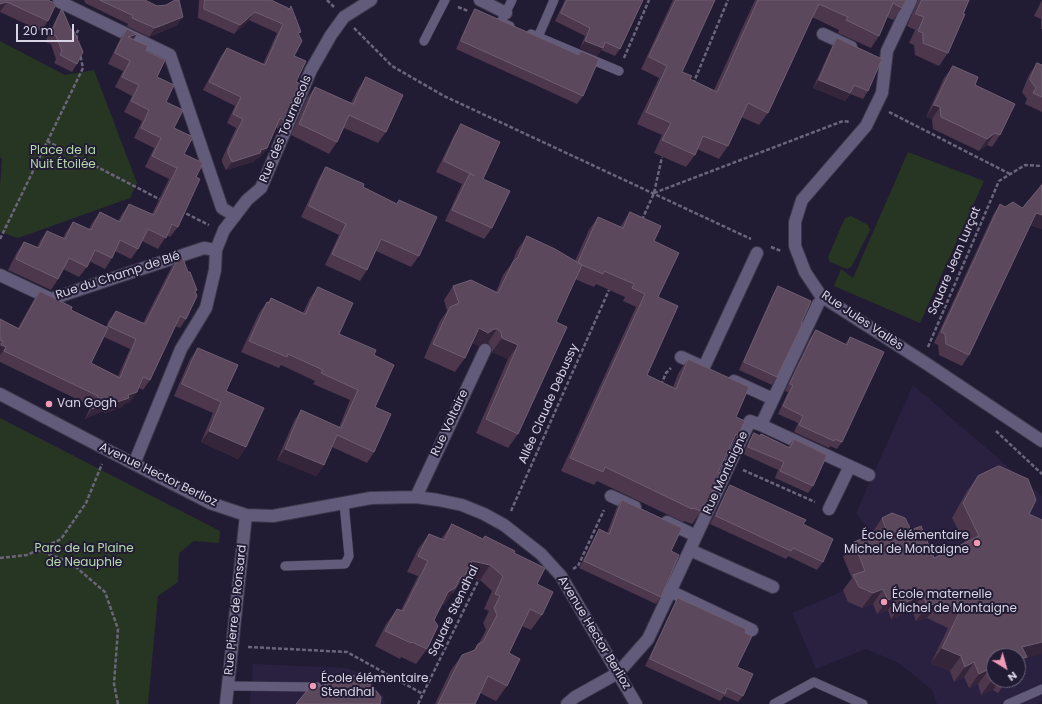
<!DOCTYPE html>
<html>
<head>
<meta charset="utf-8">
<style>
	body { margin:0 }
	#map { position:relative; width:1042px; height:704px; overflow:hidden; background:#221b34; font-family:Poppins,sans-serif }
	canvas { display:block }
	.north { position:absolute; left:986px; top:648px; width:40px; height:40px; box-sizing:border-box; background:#221b34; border:1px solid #6b657b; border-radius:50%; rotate:143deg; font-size:11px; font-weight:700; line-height:16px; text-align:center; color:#d8d4e5 }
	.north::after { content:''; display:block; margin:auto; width:14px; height:18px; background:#f09ab5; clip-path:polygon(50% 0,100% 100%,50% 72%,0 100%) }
	.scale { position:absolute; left:16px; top:24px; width:58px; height:18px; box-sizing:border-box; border:2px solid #d8d4e5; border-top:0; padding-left:5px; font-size:12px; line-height:14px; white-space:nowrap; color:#d8d4e5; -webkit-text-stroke:3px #221b34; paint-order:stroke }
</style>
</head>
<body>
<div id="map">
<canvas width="1042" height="704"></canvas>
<div class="north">N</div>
<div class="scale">20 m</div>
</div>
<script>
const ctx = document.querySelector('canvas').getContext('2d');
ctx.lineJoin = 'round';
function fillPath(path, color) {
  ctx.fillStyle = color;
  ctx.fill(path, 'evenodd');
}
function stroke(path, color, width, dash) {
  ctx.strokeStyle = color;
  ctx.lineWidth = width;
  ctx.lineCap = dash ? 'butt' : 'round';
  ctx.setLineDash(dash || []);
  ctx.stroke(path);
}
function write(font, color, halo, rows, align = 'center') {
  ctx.font = font + ' Poppins,sans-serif';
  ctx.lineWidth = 4;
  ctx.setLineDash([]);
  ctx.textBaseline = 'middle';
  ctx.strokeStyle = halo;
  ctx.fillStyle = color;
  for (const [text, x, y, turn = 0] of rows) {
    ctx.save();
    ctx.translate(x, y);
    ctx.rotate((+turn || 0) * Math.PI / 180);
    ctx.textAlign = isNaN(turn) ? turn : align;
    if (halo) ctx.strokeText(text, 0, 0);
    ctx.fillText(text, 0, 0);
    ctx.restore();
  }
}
const built = new Path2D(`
	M913,385L1042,496V701L1037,704H937L932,690L899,663L866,649L816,669L792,613L855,586L847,567L875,544L871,532L856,513ZM994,656H1018V680H994Z
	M253,664L347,668L365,676L383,696L385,704H250Z`);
const green = new Path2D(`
	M0,41L65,75L94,70L137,183L130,198L18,238L0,232V187L2,159L0,157Z
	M908,152L984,181L920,323L834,286L841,269L853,278Z
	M851,216L868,225L870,230L852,266L847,269L830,262L828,257L845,218Z
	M0,418L220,531L219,543L194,541L179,553L178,582L158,596L148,704H0Z`);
const path = new Path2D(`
	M327,0L334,7
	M458,7L468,11
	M354,28L392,66L444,96L751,239
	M77,39L76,34L79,29
	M624,58L649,0
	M693,84L728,0
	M889,112L1010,174
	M47,141L161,200
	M654,193L843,121L850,122
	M181,211L209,225
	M642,220L654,193L662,157
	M0,239L83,68L80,54
	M771,247L781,251
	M928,347L999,181L1025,165L1042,166
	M661,385L666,373L671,368
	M996,431L1042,474
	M743,470L815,502
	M511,511L609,290
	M37,550L70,562L105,592L118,629L114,684L118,704
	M0,558L27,555L61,539L86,503L102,464
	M573,569L578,566L604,510
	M248,647L347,652L423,694
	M418,704L480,577`);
const lane = new Path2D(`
	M510,26L501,22L512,0
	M531,34L619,71
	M538,37L554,0
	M424,41L445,0
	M285,566L345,564L349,556L344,503
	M228,686L317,687
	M774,704L814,682L863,704
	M1008,704L1042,689`);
const street = new Path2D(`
	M59,0L60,2L170,55L222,208L235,216
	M480,0L506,13
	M911,0L887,51L882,93L866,126L802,200L795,222V246L805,272L821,296L927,364L1042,441
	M823,34L851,47
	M0,275L51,299L204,248L216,250
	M681,357L701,366
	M704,367L757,253
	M734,381L773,399
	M0,394L134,464L210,503L246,515L273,516L371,498L416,497L438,500L462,505L484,514L504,525L541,554L561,576L636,704
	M761,425L869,475
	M134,464L181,349L206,308L215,270L216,250L224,230L247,200L261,188L311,70L331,35L344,17L371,0
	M611,496L635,507
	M416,497L485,350
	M829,509L850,466
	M667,522L696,536
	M690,550L773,587
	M670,591L752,630
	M226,704L246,515
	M567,704L575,697L618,673L648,639L750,421L761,425L818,304`);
const wall = new Path2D(`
	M0,0H48V21L41,31L0,12Z
	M84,0H145L178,25L149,37L127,26L128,24L85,3Z
	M199,0H271L289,9L291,6L299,35L294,56L296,82L284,120L278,129L276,127L267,148L260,157L256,159L253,162L226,170L222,162V159L236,128L227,123L235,106L203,90L221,56L227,48L263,64L277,33L249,20L234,34L198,18Z
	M565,0H643L620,49L615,56L601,50L597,56L580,48L585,36L555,21Z
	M673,0H715L682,72L690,79L714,90L755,0H906L902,8L893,20L887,17L879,36L871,48L838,33L839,30L812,17L768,113L759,125L741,117L728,146L719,159L697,149L695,155L686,167L654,153L662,135L637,124L659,78L641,69Z
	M918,0H969L963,14L948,53L939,66L915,55L914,45L909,43L915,30L907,26Z
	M1042,0V29H1041V19L1034,16Z
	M62,9L77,64L72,72L54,63L56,59L51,44L45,42L57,17Z
	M475,9L578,55L581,51L583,96L577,104L456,49L470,17Z
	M127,29L133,39L146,51L166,102L174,128L184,154L196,177L178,227L170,237L167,235L158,249L142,241L138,249L131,259L115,251L112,258L105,269L89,261L87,267L79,277L63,269L58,279L51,290L8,270L17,252L24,242L37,247L40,241L47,231L63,238L66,232L73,222L89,229L92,223L100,212L118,221L122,214L129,204L152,214L169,179L145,167L154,148L134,138L142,121L124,112L132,96L115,87L123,71L108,64L120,39Z
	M837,38L868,91L863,99L850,94L845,101L813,88L832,46Z
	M1037,63L1042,65V112L1025,104L1027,99L1022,92L1029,75Z
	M953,66L975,85L1000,135L992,147L987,145L979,151L933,129L932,119L926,117L944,78Z
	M366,77L386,132L378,143L344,128L337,142L329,154L291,135L307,98L315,87L351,103L358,89Z
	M461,124L483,179L492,228L484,239L445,221L462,184L436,172L454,135Z
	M326,167L363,187L397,204L399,200L419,256L411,267L376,251L367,270L360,281L325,265L339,235L301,217L319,178Z
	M1042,183V229L1030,225L969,355L962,366L939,355L938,345L934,343L993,215L1000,204L1005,207L1022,208L1039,188Z
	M630,212L654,241L658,297L647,375L673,387L679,372L688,359L736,417L731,445L718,472L706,505L692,524L684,521L683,522L597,481L594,485L561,471L636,307L623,301L625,297L596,284L594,287L575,279L556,322L518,434L508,448L476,433L508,359L492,352L491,346L488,343H484L479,346L472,343L465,358L455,372L424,358L440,321L447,311L444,300L453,286L496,292L503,275L512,263L517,250L527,236L575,261L589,230L598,217L620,227Z
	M179,257L196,292L186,319L180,328L175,326L150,380L143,390L139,388L130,402L124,404L122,407L105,413L103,411L85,419L91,406L0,362V319L18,328L33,301L40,291L71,310L106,327L109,320L116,311L143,323L172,266ZM104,337L130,349L118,376L91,363Z
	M778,286L777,377L772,385L739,370L773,294Z
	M318,287L339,334L374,355L375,407L374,452L367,463L332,447L324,465L316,476L277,460L294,421L301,410L339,427L350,400L313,384L315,381L281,365L279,368L241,352L259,313L267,302H268L271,298L303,313L310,298Z
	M816,330L845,344L850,337L842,442L837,449L830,446L829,448L794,432L798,423L778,414L788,392L785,391L810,338Z
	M198,348L226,391L246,447L238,459L201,442L213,413L174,396L190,359Z
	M754,433L760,436L761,434L788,447L794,439L813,486L808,493L775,478L778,470L743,454L749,441Z
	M978,476L1029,514L1026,658L1018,670V656L994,680H1007L998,693L993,690L981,695L978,684L969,688L964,677L954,682L950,671L931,663L948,628L927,618L916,621L912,610L891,619L888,610L877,614L873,604L862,608L848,602L843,590L852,578L843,557L854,542L872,534V533L882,518L911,530L934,558L965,543L952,518L967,491Z
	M730,485L803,524L823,562L817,570L788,556L786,559L710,524L725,493Z
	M622,500L671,551L661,597L656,604L579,568L595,536L599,529L607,533L617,507Z
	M452,524L483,539L485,536L514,553L537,584L542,615L531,630L522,626L509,653L507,686L496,701L480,693L475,704H435L451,670L462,655L473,651L478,644L479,643L486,630L483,623L489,611L484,609L492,591L480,580L464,577L453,593H452L445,604L441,605L434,620L427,649L416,664L401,657L400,659L375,646L386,624L397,609L401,610L418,576L407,572L418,549L429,534L441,539Z
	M678,598L745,633L737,667L743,696L738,702L724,696L720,701L645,666L674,605Z`);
const shadedWall = new Path2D(`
	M7,2L0,12V4Z
	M255,12L249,20L234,34L240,25Z
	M183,17L178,25L149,37L155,28Z
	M137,34L130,44L128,37Z
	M585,41L603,48L597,56L580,48Z
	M819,80L850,93L845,101L813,88Z
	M934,105L940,107L932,119L926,117Z
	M995,133L987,145L979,151L987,139Z
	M267,148L260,157L256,159L253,162L226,170L232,162Z
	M1036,213L1042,215V229L1028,224Z
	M479,328L494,329H497L488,343H484L479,346L469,342Z
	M502,338L518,345L508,359L492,352Z
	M1,345L6,347L0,355V346Z
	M137,392L130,402L124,404L122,407L105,413L111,404L128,395Z
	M110,401L103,411L85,419L92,409Z
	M209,431L246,447L238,459L201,442Z
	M736,434L738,435L729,448Z
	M285,449L324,465L316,476L277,460Z
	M472,561L490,565L480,580L462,576Z
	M455,588L445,604L438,607L448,592Z
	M883,589L873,604L862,608L873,593Z
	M898,595L888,610L877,614L888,600Z
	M923,595L912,610L891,619L902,604Z
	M938,603L927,618L916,621L927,606Z
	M1042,642V654L1026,658L1018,670V656L1022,647Z
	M942,648L961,656L950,671L931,663Z
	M974,662L964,677L954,682L965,667Z
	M989,669L978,684L969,688L979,674Z
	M994,679V680H1000L993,690L981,695L992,680Z`);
const building = new Path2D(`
	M0,0H48L56,4L48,21L7,2L0,4Z
	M100,0H145L157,6L166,5L175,0H179L183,17L155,28L132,18L133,16Z
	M205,0H271L288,8L289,10L291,6L301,32L298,33L302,41L294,56L306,61L296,82L300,83L284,120L280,118L267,148L261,150L260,153L232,162L228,153V150L243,119L233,114L241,97L209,82L227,48L265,65L283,24L255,12L240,25L204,9Z
	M567,0H643L620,49L605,42L603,48L585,41L590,28L561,13Z
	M676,0H715L682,72L692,76L690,79L717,92L758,0H906L902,8L893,3L879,36L846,20L848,17L819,4L811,20L768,113L748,103L728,146L703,136L695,155L662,140L671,123L646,112L667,66L649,57Z
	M922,0H969L963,14H965L948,53L923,43V33L918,31L924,17L916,14Z
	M62,9L71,30L73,29L83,52L77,64L60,55L62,51L56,36L51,34Z
	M475,9L579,55L581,51L599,59L583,96L461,41Z
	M127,29L137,34L128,37L148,46L146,51L165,60L157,77L174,85L166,102L183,110L174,128L193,137L184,154L203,163L196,177L200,179L178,227L172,224L166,238L148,229L138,249L120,240L112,258L95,250L87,267L69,258L58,279L16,259L24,242L39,248L47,231L65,239L73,222L91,230L100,212L120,222L129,204L154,215L177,168L152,156L161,138L141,128L149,110L131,101L139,85L122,77L130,61L115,53Z
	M837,38L882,59L868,91L854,85L850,93L819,80Z
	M1037,63L1042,65V97L1033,93L1036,88L1030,80Z
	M953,66L978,77L975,85L1015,104L1000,135L995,133L987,139L941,117L940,107L934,105Z
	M366,77L403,95L386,132L349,115L337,142L299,124L315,87L353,104Z
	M461,124L500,142L483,179L510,191L492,228L452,210L470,173L475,176L444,161Z
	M326,167L364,184L363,187L397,204L399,200L437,217L419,256L381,239L367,270L332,254L346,224L309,206Z
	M1042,185V215L1036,213L969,355L946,344L945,334L941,332L1000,204L1005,207L1013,202L1022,208Z
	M630,212L661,226L654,241L679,253L658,297L678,306L647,375L676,389L688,359L749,387L736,417L745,421L738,435L736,434L718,472L720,473L706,505L704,504L701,511L693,508L692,509L605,467L603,472L570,458L645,294L632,288L634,284L604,271L603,274L582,265L578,262L598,217L623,228Z
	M527,236L555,249L582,265L556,322L567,327L518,434L486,419L518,345L502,338L501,332L497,329H494L488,333L479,328L465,358L433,344L450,307L459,303L453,286L471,280L498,293L513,262L518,257Z
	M182,256L188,272H190L197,290L195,291L197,296L186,319L180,316L150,380L143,377L137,392L128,395L129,398L111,404L110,401L92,409L98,396L4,351L6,347L1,345L3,341L0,340V319L19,329L40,291L72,307L71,310L108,328L91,363L120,378L136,339L108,326L116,311L145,324L179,257Z
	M778,286L811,301L801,323H803L777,377L744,362Z
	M318,287L353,303L339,334L376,350L374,355L394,365L375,407L391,414L374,452L337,435L324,465L285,449L301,410L341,428L358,390L321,373L323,370L288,354L287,357L249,341L267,302L269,303L271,298L305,314Z
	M816,330L847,345L850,337L884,352L842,442L835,439L834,441L799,425L803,416L783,406L793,385L790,384Z
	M198,348L238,365L226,391L264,408L246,447L209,431L221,402L182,384Z
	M754,433L760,436L761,434L790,448L794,439L827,455L813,486L780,471L784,462L748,447Z
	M999,466L1028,479L1036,500L1029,514L1042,520V642L1022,647L1027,657L1018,660V656H994V679L992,680L989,669L979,674L974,662L965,667L961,656L942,648L959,613L938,603L927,606L923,595L902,604L898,595L888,600L883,589L873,593L859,587L853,575L865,571L854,542L886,529L882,518L892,513L905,518L911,530L921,526L934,558L979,536L963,503L978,476Z
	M730,485L806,520L803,524L833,539L823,562L793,548L791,551L716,516Z
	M622,500L682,528L671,551L679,555L661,597L584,561L599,529L609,534Z
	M452,524L483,539L485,536L515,551L514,553L545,568L537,584L553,592L542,615L530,609L509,653L520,659L507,686L488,676L475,704H438L462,655L475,650L478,644L483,642L497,615L494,608L500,596L495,594L503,576L490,565L472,561L464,578L461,577L455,588L448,592L434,620L438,626L427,649L412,642L411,643L385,631L397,609L403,611L428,561L418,556L429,534L444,540Z
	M678,598L746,629L745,633L752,636L737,667L753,674L743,696L727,688L725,694L650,659Z
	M351,675L366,679L381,697L380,704H296L310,687L312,690L323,685L349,679Z`);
const markers = [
	[49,404,4,"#f09ab5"],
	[977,543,4,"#f09ab5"],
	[884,602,4,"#f09ab5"],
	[313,686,4,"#f09ab5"]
];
const streetNames = [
	["Rue des Tournesols",286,129,-67],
	["Square Jean Lurçat",955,261,-67],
	["Rue du Champ de Blé",118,276,-18],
	["Rue Jules Vallès",862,321,34],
	["Allée Claude Debussy",549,404,-66],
	["Rue Voltaire",450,423,-65],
	["Rue Montaigne",726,473,-65],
	["Avenue Hector Berlioz",158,475,26],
	["Rue Pierre de Ronsard",236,610,-84],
	["Square Stendhal",454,611,-64],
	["Avenue Hector Berlioz",594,633,59]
];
const parkNames = [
	["Place de la",63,151],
	["Nuit Étoilée",63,165],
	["Parc de la Plaine",84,549],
	["de Neauphle",84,563]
];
const poiNames = [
	["Van Gogh",57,404],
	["École élémentaire",969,536,"right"],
	["Michel de Montaigne",969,550,"right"],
	["École maternelle",892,595],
	["Michel de Montaigne",892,609],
	["École élémentaire",321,679],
	["Stendhal",321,693]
];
fillPath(built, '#2a2140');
fillPath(green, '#273622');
stroke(lane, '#3d374b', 10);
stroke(street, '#3d374b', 14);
stroke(path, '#6b657b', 2.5, [4, 2]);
stroke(lane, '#625b79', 9);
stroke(street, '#625b79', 12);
fillPath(wall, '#4c374c');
fillPath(shadedWall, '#35253b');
fillPath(building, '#5b485c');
stroke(building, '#6e5e72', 1);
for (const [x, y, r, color] of markers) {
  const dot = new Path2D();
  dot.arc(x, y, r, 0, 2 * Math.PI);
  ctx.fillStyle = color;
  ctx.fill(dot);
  stroke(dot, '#221b34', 1.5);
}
write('12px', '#d8d4e5', '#221b34', streetNames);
write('12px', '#b5dbab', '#221b34', parkNames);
write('12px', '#d8d4e5', '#221b34', poiNames, 'left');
</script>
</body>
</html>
